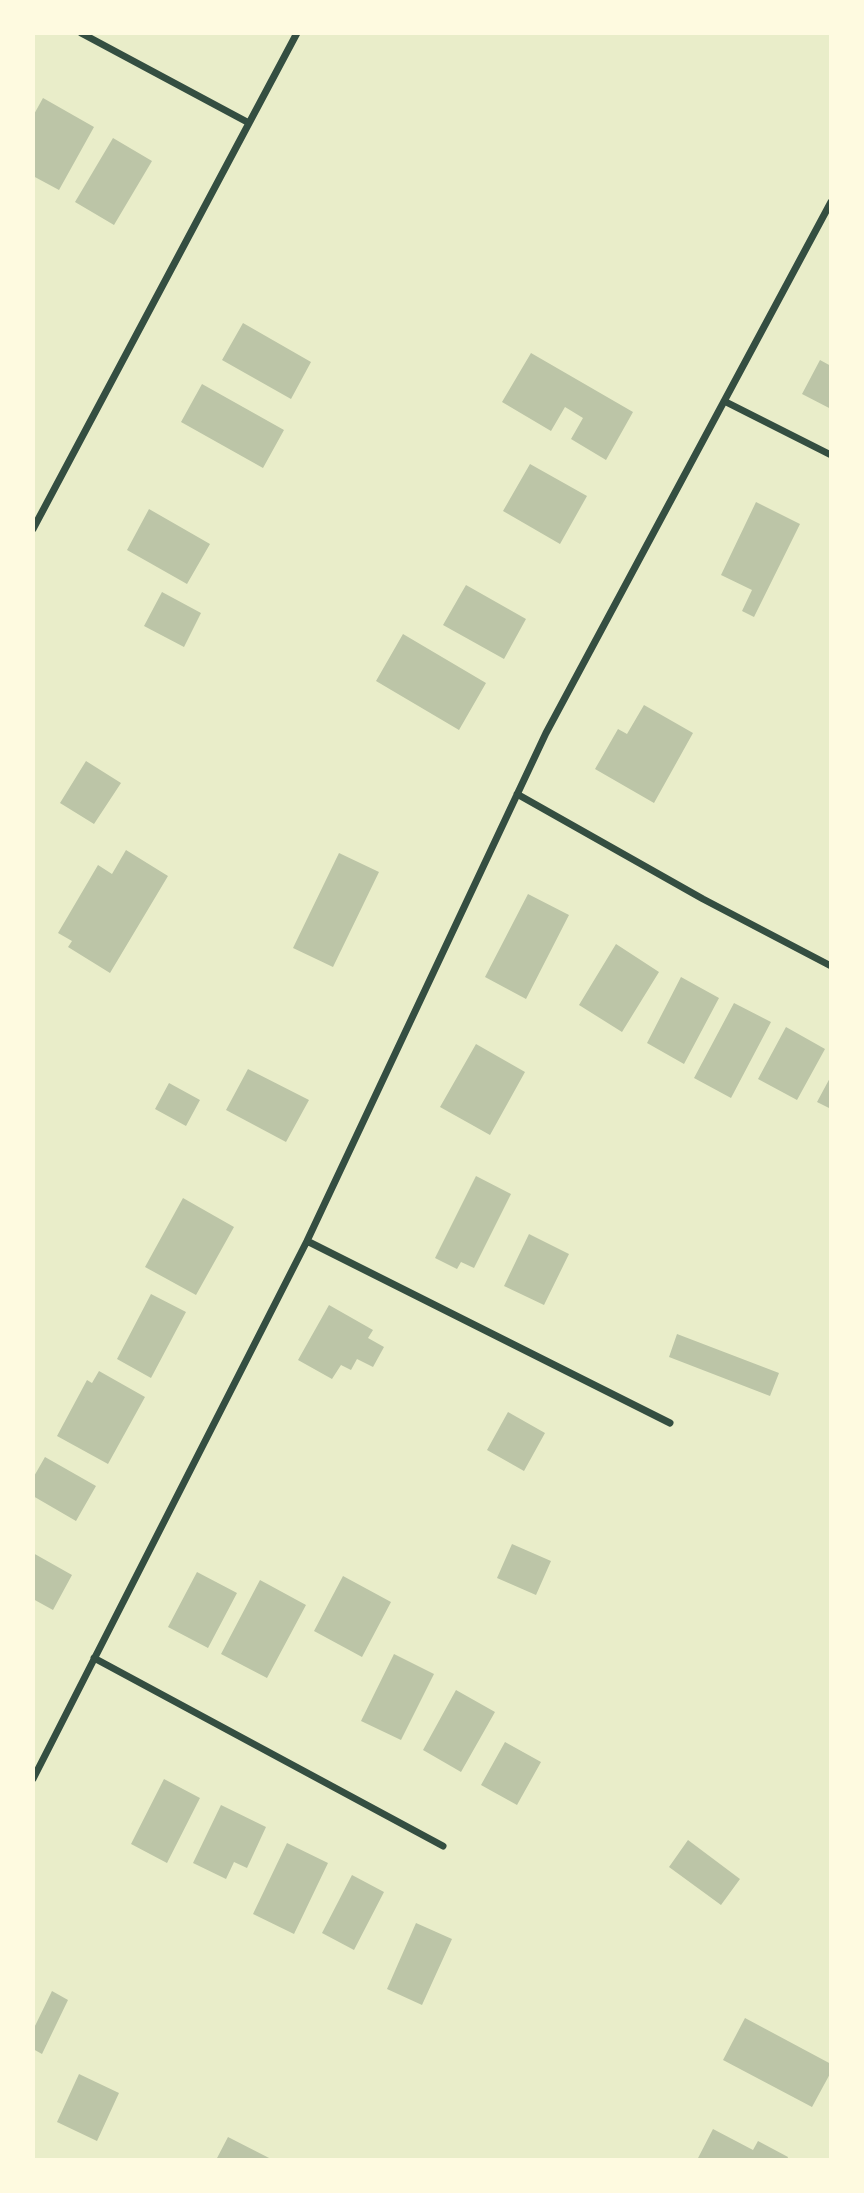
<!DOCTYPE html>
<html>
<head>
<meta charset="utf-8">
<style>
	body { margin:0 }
	#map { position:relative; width:864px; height:2193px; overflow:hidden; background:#e9edc9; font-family:Arial,sans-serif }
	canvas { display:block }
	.frame { position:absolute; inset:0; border:35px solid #fefae0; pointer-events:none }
</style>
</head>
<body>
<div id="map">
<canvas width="864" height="2193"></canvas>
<div class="frame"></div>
</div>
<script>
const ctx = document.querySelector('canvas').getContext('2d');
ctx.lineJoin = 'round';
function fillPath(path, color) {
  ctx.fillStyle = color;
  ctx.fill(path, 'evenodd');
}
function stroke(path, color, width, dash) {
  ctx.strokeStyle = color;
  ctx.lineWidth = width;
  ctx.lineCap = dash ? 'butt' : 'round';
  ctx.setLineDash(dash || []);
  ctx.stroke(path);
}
const building = new Path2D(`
	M43,98L94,127L59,190L33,176V116Z
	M113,138L152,161L114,225L75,202Z
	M243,323L311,362L291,399L222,360Z
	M531,353L633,412L606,460L571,439L583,418L565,407L551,431L502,402Z
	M820,360L831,366V409L802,394Z
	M202,384L284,430L263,468L181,422Z
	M530,464L587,496L560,544L503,511Z
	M756,502L800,524L754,617L742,611L752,590L721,575Z
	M149,509L210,544L187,584L127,550Z
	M466,585L526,619L504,659L443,625Z
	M162,592L201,613L184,647L144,626Z
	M403,634L486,683L459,730L376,681Z
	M644,705L693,733L654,803L595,769L618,729L627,734Z
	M86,761L121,783L94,824L60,803Z
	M126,850L168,876L110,973L68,947L72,941L58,933L98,865L112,874Z
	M339,853L379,872L333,967L293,948Z
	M528,894L569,915L526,999L485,977Z
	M616,944L659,972L622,1032L579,1005Z
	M681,977L719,998L684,1064L647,1043Z
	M734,1003L771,1022L731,1098L694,1078Z
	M786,1027L825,1049L797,1100L758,1079Z
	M476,1044L525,1072L490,1135L440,1107Z
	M248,1069L309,1100L286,1142L226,1110Z
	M831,1076V1109L817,1102Z
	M169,1083L200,1100L186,1126L155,1109Z
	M476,1176L511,1194L474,1268L461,1262L457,1269L435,1258Z
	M183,1198L234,1227L196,1295L145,1267Z
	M529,1234L569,1254L544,1305L504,1286Z
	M151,1294L186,1312L151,1378L117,1359Z
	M329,1305L373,1330L368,1338L384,1347L373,1367L357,1359L351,1370L341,1365L332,1379L298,1360Z
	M677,1334L779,1373L770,1396L669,1357Z
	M99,1371L145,1397L108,1464L57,1436L87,1380L92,1383Z
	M508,1412L545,1433L524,1471L487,1450Z
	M45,1457L96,1486L76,1521L33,1496V1478Z
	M512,1544L551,1561L536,1595L497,1578Z
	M33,1553L72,1575L53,1610L33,1599Z
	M197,1572L237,1593L208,1648L168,1627Z
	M343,1576L391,1602L362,1657L314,1631Z
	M260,1580L306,1605L267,1678L221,1654Z
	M394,1654L434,1674L401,1740L361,1721Z
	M456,1690L495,1712L461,1772L423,1750Z
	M505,1742L541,1762L517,1805L481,1785Z
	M164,1779L200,1798L167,1863L131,1844Z
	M221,1805L266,1827L247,1868L234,1862L226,1879L193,1863Z
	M688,1840L740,1879L721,1905L669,1867Z
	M287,1843L328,1863L294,1934L253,1914Z
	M352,1875L384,1892L354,1950L322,1933Z
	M416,1923L452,1939L422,2005L387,1989Z
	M52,1991L68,2000L42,2054L33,2049V2030Z
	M745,2018L831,2064V2072L812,2107L723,2060Z
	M79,2074L119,2093L97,2141L57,2122Z
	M713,2129L753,2150L758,2141L788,2157L787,2160H697Z
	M228,2137L273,2160H216Z`);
const minor = new Path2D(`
	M81,33L249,123
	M724,401L831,455
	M33,529L297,33
	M517,794L703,899L831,966
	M307,1241L670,1423
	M94,1658L443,1846
	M33,1779L307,1241L546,733L831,202`);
fillPath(building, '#bcc5a7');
stroke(minor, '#344e41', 7);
</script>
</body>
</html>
